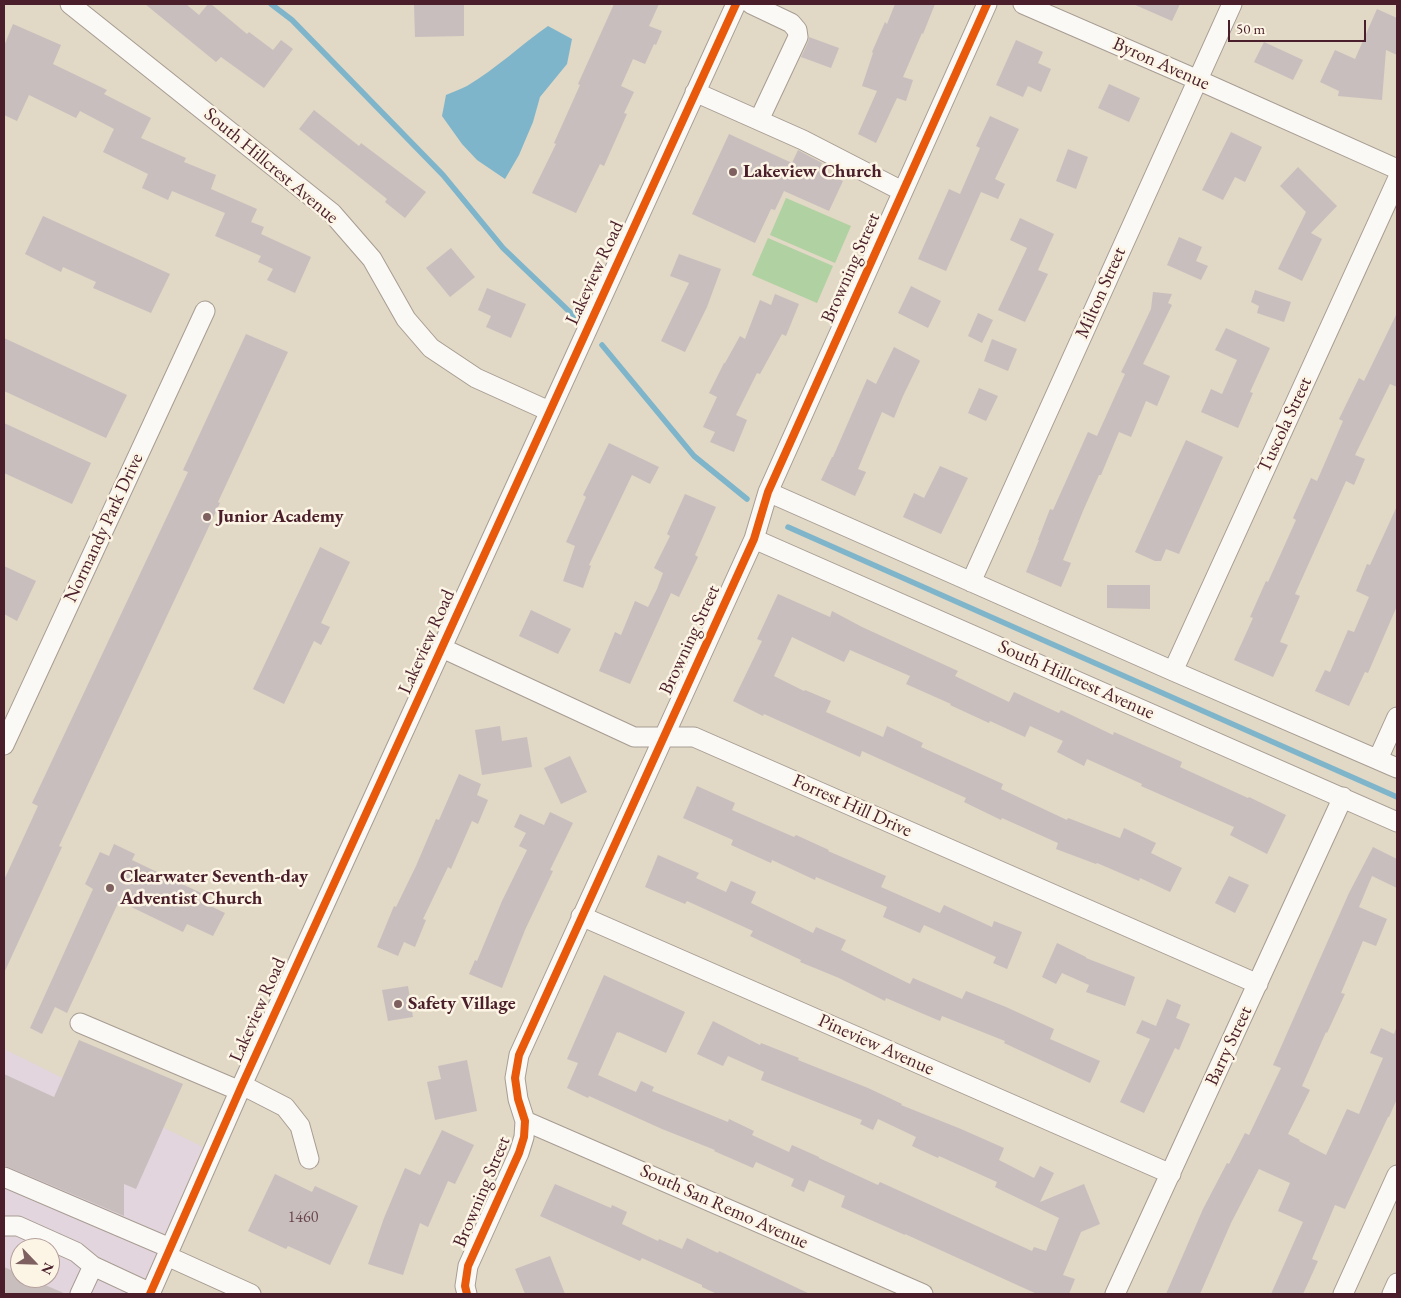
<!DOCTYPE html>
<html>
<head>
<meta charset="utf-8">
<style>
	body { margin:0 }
	#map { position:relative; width:1401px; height:1298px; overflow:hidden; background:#e1d8c5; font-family:"EB Garamond",serif }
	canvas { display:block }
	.frame { position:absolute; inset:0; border:5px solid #4a1f2b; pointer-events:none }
	.north { position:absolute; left:10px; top:1238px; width:50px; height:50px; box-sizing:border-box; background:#fcf5e5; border:1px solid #b59f9b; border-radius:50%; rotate:114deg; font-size:14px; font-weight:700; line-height:20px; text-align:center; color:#4a1f2b }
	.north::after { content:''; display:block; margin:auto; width:18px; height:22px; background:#7f6061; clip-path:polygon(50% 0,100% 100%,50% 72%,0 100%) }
	.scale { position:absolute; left:1228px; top:20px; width:138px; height:22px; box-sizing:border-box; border:2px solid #4a1f2b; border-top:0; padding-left:6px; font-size:15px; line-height:18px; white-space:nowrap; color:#4a1f2b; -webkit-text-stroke:4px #fcf5e5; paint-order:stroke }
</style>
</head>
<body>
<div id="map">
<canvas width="1401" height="1298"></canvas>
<div class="frame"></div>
<div class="north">N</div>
<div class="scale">50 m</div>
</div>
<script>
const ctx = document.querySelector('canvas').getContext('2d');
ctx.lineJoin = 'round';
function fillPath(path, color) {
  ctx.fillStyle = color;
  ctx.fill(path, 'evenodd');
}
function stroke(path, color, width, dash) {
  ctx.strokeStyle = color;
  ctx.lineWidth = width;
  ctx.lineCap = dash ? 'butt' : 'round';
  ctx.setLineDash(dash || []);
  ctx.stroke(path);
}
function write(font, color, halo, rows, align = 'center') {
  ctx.font = font + ' "EB Garamond",serif';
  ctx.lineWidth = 5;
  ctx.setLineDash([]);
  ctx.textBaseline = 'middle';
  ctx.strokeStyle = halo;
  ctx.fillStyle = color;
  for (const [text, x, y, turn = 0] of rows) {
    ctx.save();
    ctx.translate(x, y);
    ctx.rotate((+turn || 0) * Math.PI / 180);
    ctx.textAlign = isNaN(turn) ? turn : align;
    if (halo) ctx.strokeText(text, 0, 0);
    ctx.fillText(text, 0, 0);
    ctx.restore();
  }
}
const built = new Path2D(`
	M4,1049L203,1147L139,1294H4ZM20,1248H50V1278H20Z`);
const green = new Path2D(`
	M786,198L851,226L835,263L770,235Z
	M768,238L833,266L817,303L752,275Z`);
const water = new Path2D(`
	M548,26L572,39L567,64L540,97L533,122L519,155L505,179L477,160L462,144L442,116L446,95C453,92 461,89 467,86C497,68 521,45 548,26Z`);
const stream = new Path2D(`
	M271,4L292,20L443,175L503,248L574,316
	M602,345L694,456L747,499
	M788,527L1397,797`);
const building = new Path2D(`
	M145,4H186L199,15L208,4H211L247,34L249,32L273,50L281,40L293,49L264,88L221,57L216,62Z
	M464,4V36L415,37L414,5Z
	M614,4H659L649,26L662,31L656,45L654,44L645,64L633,59L621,86L634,92L624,113L627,114L604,166L600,164L576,213L532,193L556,144L554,143L580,85L578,84Z
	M895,4H935L923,34L922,33L903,77L913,80L906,101L897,98L876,143L858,134L877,91L862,86L873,53L872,52L885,22L887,24Z
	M1133,4H1180L1172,21Z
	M1377,9L1397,18V55L1386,50L1382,100L1338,96L1339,91L1320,82L1335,50L1355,59Z
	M13,24L61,45L53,64L107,90L104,94L151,118L141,138L186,158L184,162L216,175L211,189L257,209L251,222L264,227L261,234L311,257L295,293L267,280L273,269L258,262L261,256L215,236L225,213L172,191L168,200L142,188L148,174L103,152L114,129L80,111L76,118L29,95L17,121L4,115V46Z
	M809,37L839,48L831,68L801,57L808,42Z
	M1016,40L1043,52L1038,63L1051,69L1041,92L1028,86L1023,97L996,85Z
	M1264,42L1303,60L1293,80L1254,62Z
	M1109,84L1140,98L1129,122L1098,108Z
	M314,110L359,146L361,143L426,192L405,218L385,202L387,199L299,129Z
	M990,116L1019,129L995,179L1005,184L998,199L981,192L946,271L918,259L949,189L960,194L980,148L976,146Z
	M1231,132L1262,147L1245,182L1235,177L1223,200L1202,190Z
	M729,134L792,163L798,150L822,163L819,170L843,181L829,211L784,191L775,210L771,209L755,243L692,214Z
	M1068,149L1088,157L1076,189L1056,181Z
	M1298,167L1337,206L1311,233L1322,239L1302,281L1278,269L1306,212L1280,186Z
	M43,216L170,274L151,313L93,288L96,282L63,267L61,272L25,254Z
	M1020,218L1054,234L1038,270L1048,274L1025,322L998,310L1027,248L1010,240Z
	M1179,237L1202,247L1196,261L1208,266L1201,280L1167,265Z
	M451,248L475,277L450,297L426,268Z
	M679,254L721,269L707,307L685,352L661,341L689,283L670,276Z
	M911,286L941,301L928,328L898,313Z
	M487,288L526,304L511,338L486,327L491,316L478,310Z
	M1255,290L1291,302L1284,322L1257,313L1259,306L1251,302Z
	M1153,292L1172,294L1168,303L1172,305L1143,364L1170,376L1157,406L1146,401L1131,437L1119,432L1101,475H1099L1083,511L1063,560L1071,563L1061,587L1026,572L1039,540H1038L1050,509L1053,510L1088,432L1097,436L1125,374L1121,372L1126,362L1151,309Z
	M775,294L799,304L786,336L782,334L760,374L757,373L736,415L747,420L734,452L710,442L715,432L703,427L717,397L709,393L724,363H725L740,336L745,339L760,300L771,305Z
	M978,313L993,320L982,343L968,336Z
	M1397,313V387L1390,384L1355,455L1365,459L1354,485L1346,481L1295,594L1300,596L1280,642L1288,645L1273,677L1234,660L1253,618L1250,617L1266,581L1268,582L1296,520L1293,518L1311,478L1317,481L1343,421L1339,419L1359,378L1364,381Z
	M1226,328L1270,348L1250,392L1253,393L1238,428L1201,412L1211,389L1222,394L1237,360L1215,350Z
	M246,334L288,352L218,502L220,503L59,846L62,847L4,973V880L38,806L32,803L188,472L183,470Z
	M4,338L127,395L106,438L4,391Z
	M992,339L1017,349L1008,371L984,361Z
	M894,347L919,360L920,361L903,396L894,418L882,412L858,469L866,472L855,496L821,480L832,457H833L867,379L876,384Z
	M979,388L998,396L986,421L968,413Z
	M4,423L91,463L72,504L4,473Z
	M1186,440L1223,457L1179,554L1166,549L1161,561H1155L1135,552Z
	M609,443L659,467L650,484L632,475L589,565L591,566L583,588L563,581L575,546L566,542L586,497L583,495Z
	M940,466L968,478L941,534L903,517L914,493L924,498Z
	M685,494L716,507L695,555L698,557L679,597L671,593L630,684L599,671L615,632L621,635L635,601L648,607L657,589L663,573L654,568L670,536L667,534Z
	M1397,506V606L1368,673L1365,672L1349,706L1315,691L1325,670L1330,672L1348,630L1354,632L1369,597L1356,591L1367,564L1370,565Z
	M320,547L350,562L321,623L330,627L321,645L314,641L284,704L253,689Z
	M4,566L36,581L17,621L4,614Z
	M1107,585H1150V609L1107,608Z
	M778,594L830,617L832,611L862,627L958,671L955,676L1009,702L1014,692L1059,713L1061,710L1113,735L1114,732L1182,762L1180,767L1248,798L1249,797L1286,815L1267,854L1230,835L1234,827L1141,786L1142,784L1087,759L1084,766L1057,752L1063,741L1030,726L1025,737L990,721L989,723L950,705L951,704L906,684L910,676L850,650L844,662L792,637L774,676L804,691L805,690L831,701L826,712L883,737L887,726L923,743L921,747L1003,784L1001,789L1067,820L1068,818L1120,838L1124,828L1156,843L1151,853L1182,868L1170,892L1140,878L1139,881L1097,863L1096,864L1056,849L1058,843L1002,818L1001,820L964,802L966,798L862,751L860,757L764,714L763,716L733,701L762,641L757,639Z
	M531,610L571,629L558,654L519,636Z
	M500,726L502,741L527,737L532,767L482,775L475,730Z
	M570,756L587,792L561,804L544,768Z
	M459,774L481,784L477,795L488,800L478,824L472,821L451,869L448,867L423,919L426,920L415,947L404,942L398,956L377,947L394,906L396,907L416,866L436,819L439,820Z
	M697,786L735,803L732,810L794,837L796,835L829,850L828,851L886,876L881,887L940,913L944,905L992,927L994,921L1022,932L1007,969L993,963L996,957L924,925L920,933L883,917L887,907L816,877L815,880L772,860L771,863L731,845L733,840L683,818Z
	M550,812L573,823L550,870L553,871L525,930L502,988L469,974L475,960L477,961L502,901L527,850L519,846L526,833L514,827L520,814L544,825Z
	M114,844L135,854L132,860L201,893L198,900L225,913L213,936L187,924L183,932L119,901L67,1013L55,1007L42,1034L30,1028L93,889L85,884L100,852L109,856Z
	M1373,847L1397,859V888L1372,876L1359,907L1387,919L1376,946L1363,941L1341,993L1345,994L1327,1033L1326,1032L1302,1086L1310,1090L1288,1134L1300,1140L1299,1141L1326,1155L1347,1109L1359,1114L1383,1058L1370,1053L1381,1028L1394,1034L1397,1026V1099L1389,1117H1388L1345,1209L1335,1205L1312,1259L1318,1261L1303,1294H1271L1303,1222L1278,1211L1290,1183L1259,1169L1231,1223L1200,1294H1166L1203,1209L1227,1163L1229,1164L1245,1133L1249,1135L1281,1068L1273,1065L1349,893Z
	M658,855L699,873L696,878L726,892L731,881L756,892L751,903L813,933L816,927L846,940L841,950L910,984L913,978L962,999L966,991L1006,1007L1054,1029L1050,1039L1100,1061L1090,1083L1004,1043L1005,1041L942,1016L940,1021L886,998L885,1001L839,978L800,962L801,960L750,936L753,931L687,901L685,904L645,887Z
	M1229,876L1249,885L1235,913L1215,903Z
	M1057,943L1086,957V958L1135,977L1125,1006L1086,992L1089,985L1062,973L1056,984L1042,977Z
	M604,975L685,1012L666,1053L619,1032V1033L617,1032L598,1075L636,1092L641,1081L654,1087L652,1091L728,1122L729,1119L754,1131L752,1135L789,1152L792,1145L819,1157V1158L878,1185L880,1182L1032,1251L1034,1247L1046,1251L1059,1218L995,1187L997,1182L939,1156L938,1158L912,1146L916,1137L878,1119L873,1130L860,1124L862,1120L761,1080L764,1072L728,1056L723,1066L697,1054L713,1021L760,1045L761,1043L799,1058L798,1060L868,1088L902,1104L901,1105L961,1129L1004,1148L999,1160L1034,1178L1040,1166L1054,1173L1040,1202L1084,1184L1100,1224L1081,1232L1063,1275L1075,1279L1069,1294H1037L905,1234V1235L841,1207L845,1196L809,1180L804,1192L791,1186L794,1179L756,1162L753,1168L714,1151L715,1150L662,1129L589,1096L588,1098L567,1088L578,1063L567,1059Z
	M408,986L413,1017L388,1021L382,990Z
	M1167,999L1181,1005L1176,1018L1190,1024L1179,1050L1175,1048L1144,1113L1120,1102L1150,1039L1136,1033L1142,1020L1156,1026Z
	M79,1040L183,1084L136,1189L124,1184V1216L8,1167L4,1166V1074L54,1097Z
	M467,1060L477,1111L435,1120L427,1082L441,1079L438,1066Z
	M442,1130L474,1145L455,1184L448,1181L428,1227L420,1223L403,1275L368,1264L384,1218L405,1168L420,1175Z
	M275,1174L312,1192L315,1186L358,1206L330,1265L288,1246L286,1249L248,1231Z
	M555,1184L611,1208L612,1205L627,1212L622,1224L658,1241L659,1239L682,1249L687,1238L718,1253L719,1251L810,1294H717L702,1287V1285L642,1258L640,1261L540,1216Z
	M550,1256L565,1294H525L515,1269Z
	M4,1267L20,1274V1278H29L66,1294H4Z`);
const minor = new Path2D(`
	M70,4L332,213L372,259L406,319L431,348L476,378L549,411
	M751,4L791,23L797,30L798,37L759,120
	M1023,4L1198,80L1397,169
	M695,92L803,140L902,191
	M768,492L1173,671L1397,768
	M754,539L1397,822
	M971,582L1232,4
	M442,648L634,737H694L1258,984
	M1173,671L1397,180
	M4,745L205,311
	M1378,759L1397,717
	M581,916L1171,1174
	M80,1023L240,1091
	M242,1085L285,1107L300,1126L309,1159
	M525,1121L923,1294
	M4,1177L170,1248
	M4,1226H18L76,1252L93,1266L151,1293
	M167,1256L251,1294
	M80,1294L93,1266
	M150,1294L242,1085L736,4
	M467,1294L465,1286L468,1266L519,1153L524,1137L525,1121L518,1099L515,1078L519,1055L754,539L768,492L987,4
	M1115,1294L1343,797
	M1343,1294L1397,1175
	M1392,1294L1397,1283`);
const cycleway = new Path2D(`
	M150,1294L242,1085L736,4
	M467,1294L465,1286L468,1266L519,1153L524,1137L525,1121L518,1099L515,1078L519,1055L754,539L768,492L987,4`);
const markers = [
	[733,172,5,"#7f6061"],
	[207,517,5,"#7f6061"],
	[110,888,5,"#7f6061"],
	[398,1004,5,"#7f6061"]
];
const numberNames = [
	["1460",303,1218]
];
const streetNames = [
	["Byron Avenue",1161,64,24],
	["South Hillcrest Avenue",271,166,40],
	["Browning Street",851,268,-66],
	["Lakeview Road",595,273,-65],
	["Milton Street",1101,293,-66],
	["Tuscola Street",1285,425,-65],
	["Normandy Park Drive",104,528,-65],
	["Browning Street",690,640,-65],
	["Lakeview Road",427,642,-66],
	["South Hillcrest Avenue",1076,680,24],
	["Forrest Hill Drive",852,806,24],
	["Lakeview Road",258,1010,-66],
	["Pineview Avenue",876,1045,24],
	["Barry Street",1229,1046,-65],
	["Browning Street",482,1192,-67],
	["South San Remo Avenue",724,1207,24]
];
const poiNames = [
	["Lakeview Church",743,172],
	["Junior Academy",217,517],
	["Clearwater Seventh-day",120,877],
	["Adventist Church",120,899],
	["Safety Village",408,1004]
];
fillPath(built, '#e3d5dd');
fillPath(green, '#b0d1a1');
fillPath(water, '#7eb5cb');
stroke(stream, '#7eb5cb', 5.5);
fillPath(building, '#c9bebe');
stroke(minor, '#a79c92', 21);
stroke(minor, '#faf9f6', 19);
stroke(cycleway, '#e8590c', 8);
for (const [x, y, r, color] of markers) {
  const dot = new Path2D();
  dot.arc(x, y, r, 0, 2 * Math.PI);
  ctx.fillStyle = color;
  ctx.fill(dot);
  stroke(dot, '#fcf5e5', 2);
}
write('16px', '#6a4750', null, numberNames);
write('19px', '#4a1f2b', '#fcf5e5', streetNames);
write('bold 19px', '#4a1f2b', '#fcf5e5', poiNames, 'left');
</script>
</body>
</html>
